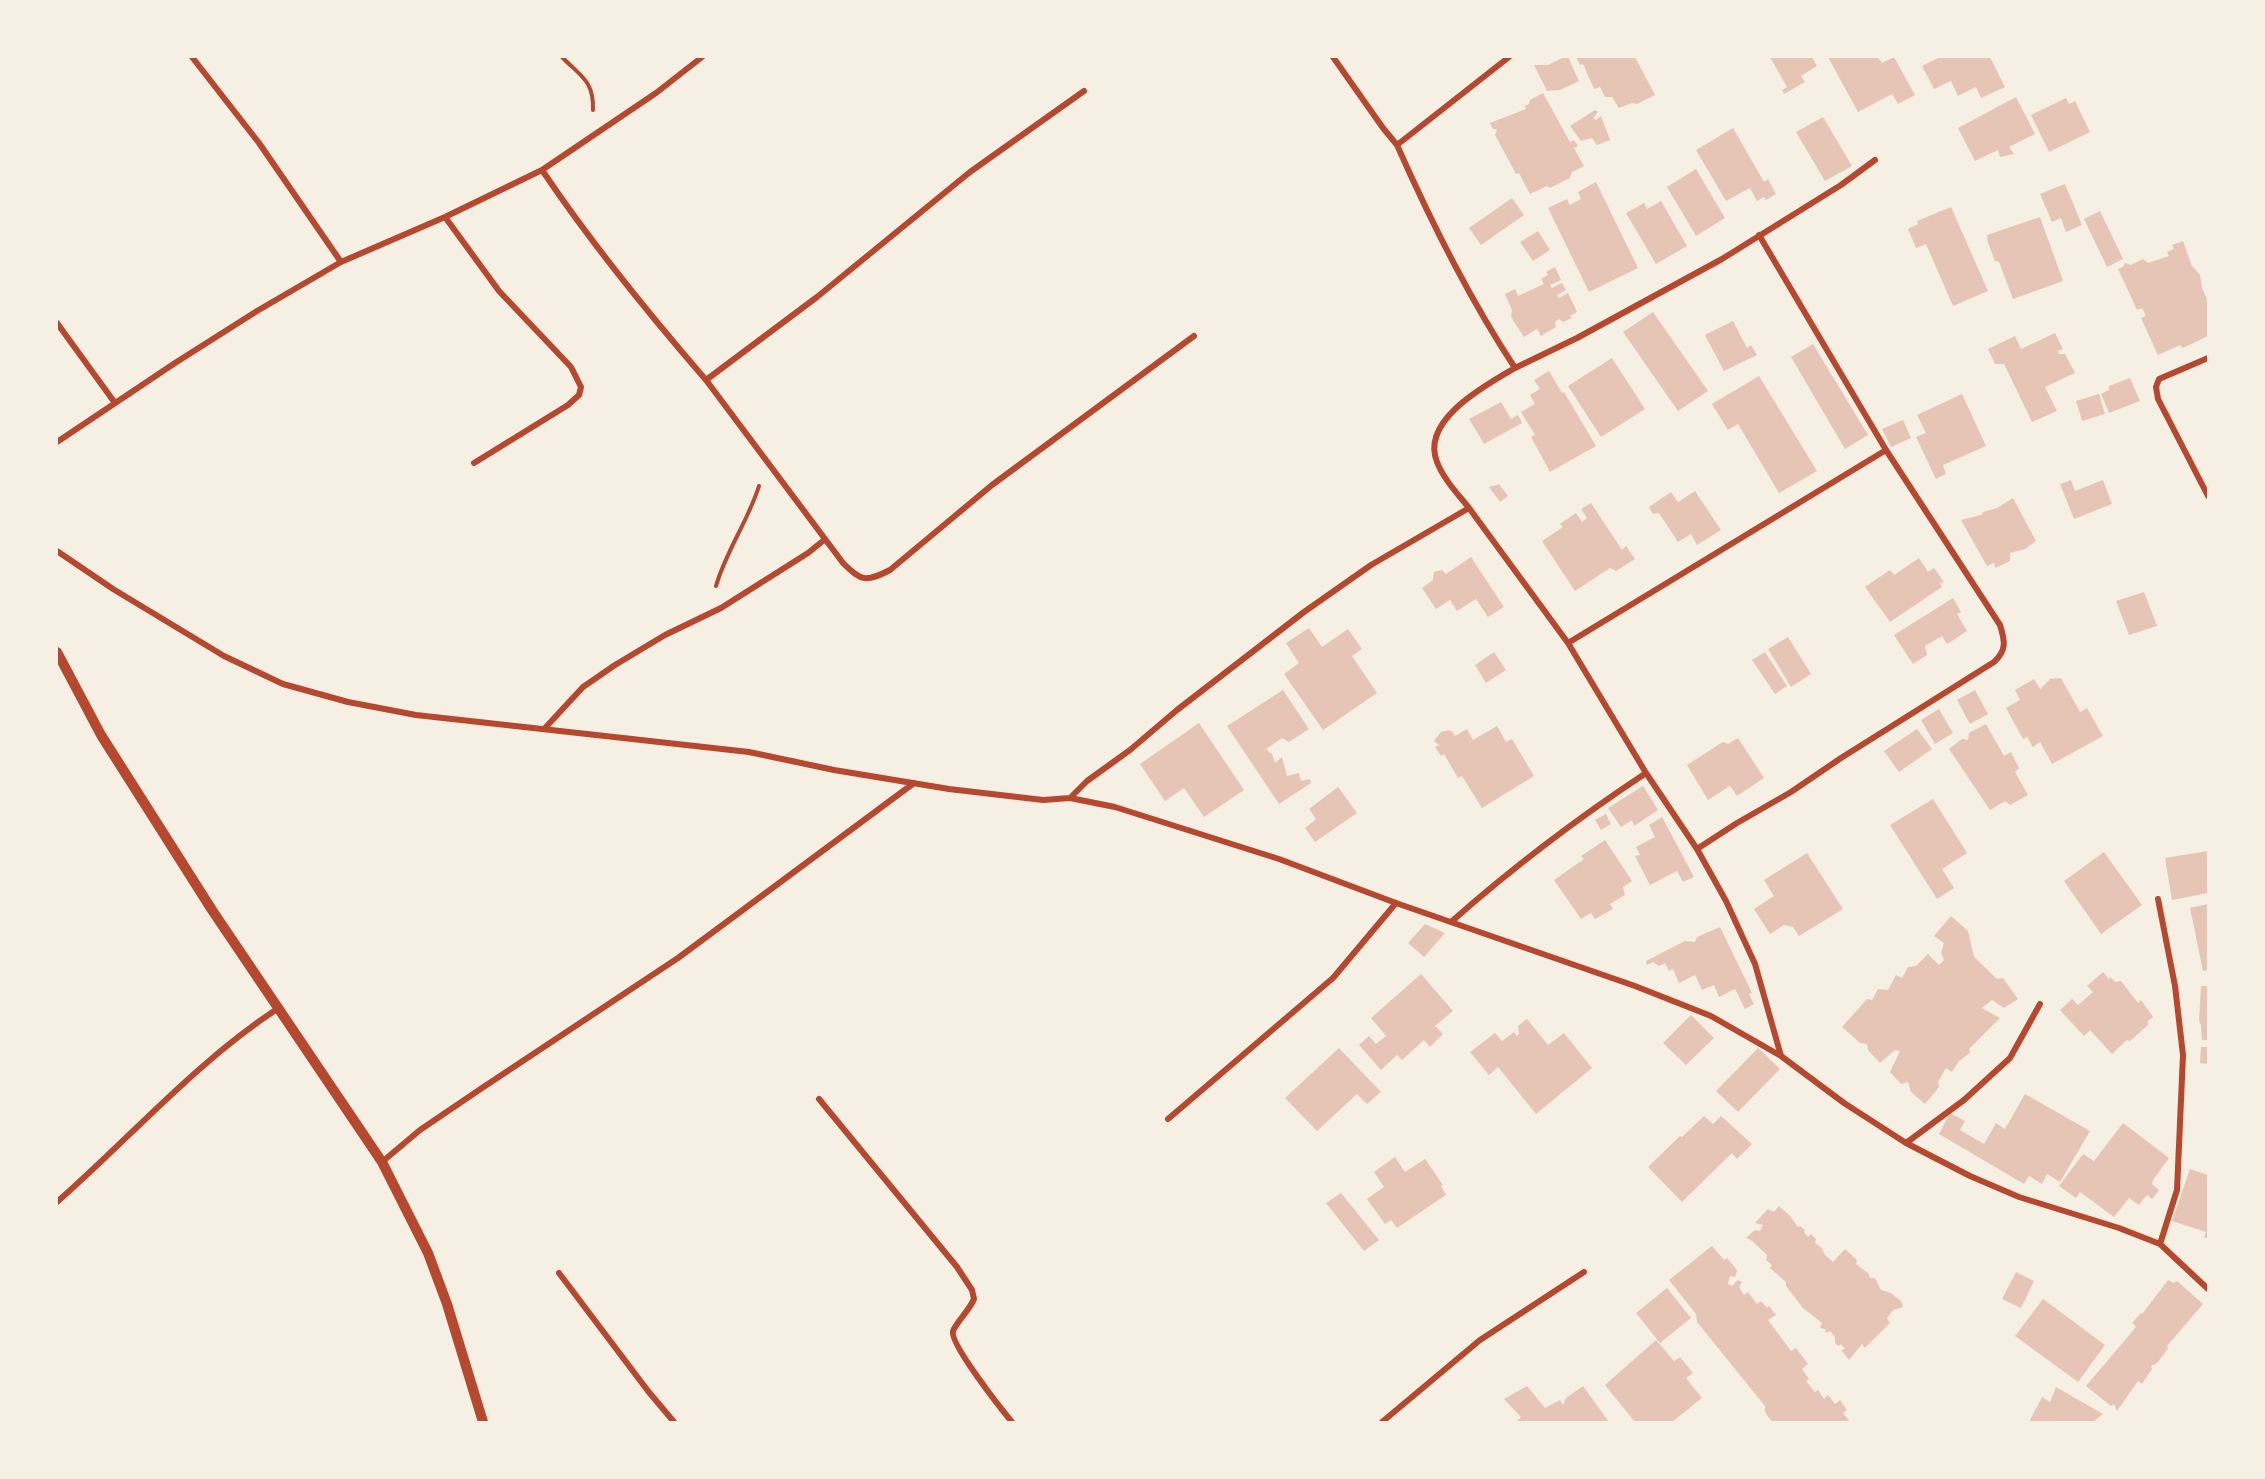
<!DOCTYPE html>
<html>
<head>
<meta charset="utf-8">
<style>
	body { margin:0 }
	#map { position:relative; width:2265px; height:1479px; overflow:hidden; background:#f6efe4; font-family:Signika,sans-serif }
	canvas { display:block }
	.frame { position:absolute; inset:0; border:58px solid #f6efe4; pointer-events:none }
</style>
</head>
<body>
<div id="map">
<canvas width="2265" height="1479"></canvas>
<div class="frame"></div>
</div>
<script>
const ctx = document.querySelector('canvas').getContext('2d');
ctx.lineJoin = 'round';
function fillPath(path, color) {
  ctx.fillStyle = color;
  ctx.fill(path, 'evenodd');
}
function stroke(path, color, width, dash) {
  ctx.strokeStyle = color;
  ctx.lineWidth = width;
  ctx.lineCap = dash ? 'butt' : 'round';
  ctx.setLineDash(dash || []);
  ctx.stroke(path);
}
const building = new Path2D(`
	M1564,57H1568L1579,81L1560,90L1547,91L1534,65H1548Z
	M1576,57H1635L1655,95L1637,104L1632,103L1619,108L1612,97H1605L1600,87L1594,89L1583,64L1580,65Z
	M1770,57H1812L1817,66L1801,76L1805,82L1784,94L1782,90L1787,87Z
	M1828,57H1878L1882,63L1894,57L1915,95L1898,104L1892,94L1858,112Z
	M1940,57H1990L2005,87L1981,98L1976,87L1958,96L1951,81L1934,89L1922,66Z
	M1543,93L1570,142L1574,140L1578,146L1574,148L1584,166L1572,172L1570,178L1550,188L1547,186L1530,194L1519,173L1516,174L1495,135L1497,130L1492,128L1490,123L1526,109L1525,106L1529,104L1530,100Z
	M2016,97L2035,134L2009,147L2014,154L2000,157L1998,150L1975,161L1958,128Z
	M2066,98L2069,104L2075,101L2090,132L2049,152L2031,115Z
	M1595,110L1598,112L1593,118L1596,120L1601,116L1610,140L1597,145L1592,138L1581,141L1570,126Z
	M1823,117L1852,166L1825,181L1796,132Z
	M1733,128L1764,182L1768,179L1776,194L1766,200L1764,197L1757,201L1750,188L1726,201L1696,150Z
	M1696,169L1725,218L1696,236L1667,187Z
	M1596,182L1638,268L1589,292L1548,208L1567,199L1570,205L1581,199L1578,192Z
	M2065,184L2082,225L2066,232L2061,218L2052,222L2040,194Z
	M1512,198L1524,215L1481,245L1469,228Z
	M1661,201L1687,246L1656,264L1626,213L1644,203L1647,209Z
	M1951,207L1988,291L1953,306L1926,244L1916,248L1908,229L1918,224L1917,221Z
	M2100,211L2123,259L2107,267L2084,219Z
	M2040,217L2063,281L2013,299L1999,262L1995,261L1988,243L1987,235Z
	M1538,231L1550,250L1533,261L1520,242Z
	M2183,241L2192,266L2200,275L2202,288L2208,301V336L2183,348L2180,345L2158,355L2141,318L2146,316L2142,308L2137,310L2118,269L2123,267L2125,263L2131,265L2143,259L2148,263L2169,256L2167,252L2174,249L2172,245Z
	M1555,267L1561,280L1550,285L1552,288L1562,283L1566,290L1557,295L1559,298L1568,293L1577,312L1570,316L1572,318L1563,322L1559,319L1555,322L1556,327L1541,336L1537,329L1524,337L1511,317L1512,310L1505,294L1515,289L1518,296L1544,284L1541,279L1548,275L1546,272Z
	M1653,312L1708,391L1678,411L1623,332Z
	M1733,321L1747,348L1751,345L1757,355L1724,371L1705,335Z
	M2055,333L2063,349L2058,351L2059,354H2065L2075,373L2045,387L2057,411L2032,422L2004,364H1995L1988,349L2015,336L2021,349Z
	M1813,344L1868,435L1845,449L1791,357Z
	M1612,358L1645,409L1601,437L1568,386Z
	M1549,371L1562,393L1564,392L1596,446L1550,472L1531,437L1535,435L1521,412L1535,404L1530,395L1540,389L1534,380Z
	M1759,376L1817,471L1779,493L1738,424L1728,430L1712,404Z
	M2130,378L2140,401L2109,413L2101,394L2109,390V386Z
	M1962,394L1986,446L1943,465L1946,474L1936,479L1916,437L1926,433L1917,415Z
	M2099,394L2105,414L2082,421L2076,401Z
	M1501,402L1511,419L1518,415L1522,423L1484,444L1469,419Z
	M1903,420L1911,438L1891,447L1882,429Z
	M2071,480L2075,491L2103,480L2112,504L2074,519L2060,484Z
	M1499,484L1508,496L1500,502L1489,487Z
	M1695,491L1721,530L1697,545L1691,534L1678,542L1659,513L1653,514L1649,507L1671,492L1678,502Z
	M2013,498L2036,541L2025,549L2010,553V561L1995,568L1994,563L1987,566L1961,520L1981,515L1983,512L1997,508Z
	M1591,503L1622,550L1626,546L1635,559L1616,571L1610,568L1575,591L1542,541L1563,527L1560,524L1576,513L1582,522L1587,518L1581,509Z
	M1471,557L1504,607L1488,617L1476,599L1457,611L1450,600L1436,609L1422,588L1433,580L1434,572L1442,570L1446,574Z
	M1919,558L1928,572L1934,568L1944,582L1940,583L1942,587L1890,622L1865,587L1890,570L1894,575Z
	M2144,592L2157,626L2129,635L2116,601Z
	M1953,598L1961,612L1957,614L1967,631L1947,644L1942,636L1925,646L1927,655L1913,664L1894,635Z
	M1309,628L1322,647L1348,629L1362,649L1352,656L1377,693L1323,730L1284,674L1299,663L1286,643Z
	M1788,637L1811,674L1791,687L1768,649Z
	M1494,652L1506,670L1486,683L1475,665Z
	M1765,652L1787,686L1775,694L1752,660Z
	M2061,678L2080,712L2087,708L2103,736L2052,764L2040,742L2033,747L2027,737L2023,739L2006,708L2020,700L2015,690L2034,679L2040,689L2050,679Z
	M1283,690L1309,729L1289,742L1282,738L1266,749L1272,754L1275,763L1282,757L1287,776L1299,773L1301,781L1310,779L1311,783L1279,804L1227,726Z
	M1975,690L1988,714L1970,724L1957,700Z
	M1939,709L1953,733L1935,744L1921,720Z
	M1199,723L1244,790L1204,817L1184,788L1165,801L1140,764Z
	M1986,724L2004,756L2011,752L2019,768L2015,772L2028,795L2010,805L2005,801L1990,810L1949,749L1962,739L1968,740L1969,733Z
	M1497,726L1506,742L1512,739L1534,776L1482,808L1462,776L1458,778L1444,754L1441,756L1435,747L1439,745L1434,741L1441,732L1448,730L1452,731L1455,736L1467,729L1473,740Z
	M1917,729L1932,749L1899,772L1884,751Z
	M1738,738L1764,778L1737,796L1730,786L1708,800L1687,765L1723,742L1728,744Z
	M1643,786L1658,810L1634,826L1632,820L1621,827L1608,808Z
	M1338,787L1357,813L1315,842L1305,828L1316,819L1309,809Z
	M1933,799L1967,853L1942,869L1954,888L1937,899L1890,825Z
	M1606,814L1611,824L1601,830L1595,820Z
	M1662,817L1694,877L1683,882L1677,871L1650,885L1635,856L1640,855L1636,847L1655,837L1649,825Z
	M1605,840L1632,881L1623,887L1625,895L1610,904L1613,909L1595,919L1591,913L1581,919L1554,880L1584,859L1581,856Z
	M2208,851V893L2172,900L2165,858Z
	M2104,852L2142,905L2101,934L2064,881Z
	M1807,853L1843,909L1799,936L1793,927L1784,925L1770,934L1754,909L1774,896L1764,880Z
	M2208,904V970L2203,971L2190,908Z
	M1951,916L1968,931L1974,957L1997,979L2003,978L2018,999L2004,1008L1992,1000L1982,1008L2000,1018L1969,1049L1970,1053L1959,1061L1952,1072L1946,1068L1938,1082L1939,1087L1925,1104L1911,1092L1908,1082L1901,1084L1890,1072L1900,1051L1895,1050L1880,1063L1868,1050L1867,1044L1860,1043L1842,1027L1867,999L1872,1000L1878,989L1888,990L1896,975L1902,978L1908,967L1916,966L1928,954L1939,965L1944,960L1941,953L1944,943L1934,936Z
	M1425,924L1445,933L1424,957L1408,943Z
	M1720,927L1752,993L1749,994L1754,1004L1745,1009L1735,989L1719,997L1714,985L1702,990L1695,975L1679,983L1673,969L1669,971L1665,963L1659,966L1653,962L1647,965L1646,961L1685,941L1695,942L1697,937Z
	M2103,972L2109,979L2111,977L2115,982L2121,981L2138,1003L2141,1000L2153,1017L2148,1021V1025L2130,1041L2127,1040L2112,1054L2090,1030L2084,1036L2060,1010L2072,999L2078,1005L2093,992L2087,986Z
	M1421,974L1453,1011L1435,1026L1443,1034L1430,1047L1424,1040L1402,1060L1397,1055L1381,1070L1359,1045L1369,1036L1376,1044L1386,1036L1371,1018Z
	M2201,986H2208V1040H2202L2201,1025L2199,1021Z
	M1691,1015L1714,1038L1686,1065L1663,1043Z
	M1527,1019L1548,1045L1564,1033L1592,1068L1536,1114L1498,1067L1489,1075L1470,1052L1495,1033L1502,1041L1514,1032L1517,1036L1519,1034L1518,1026Z
	M2201,1047H2208V1064L2200,1063Z
	M1339,1048L1381,1092L1367,1104L1357,1094L1317,1131L1285,1098Z
	M1758,1048L1780,1069L1738,1112L1716,1091Z
	M2025,1094L2090,1131L2060,1182L2047,1174L2042,1184L2029,1176L2024,1184L1939,1134L1950,1113L1965,1121L1960,1130L1984,1144L1996,1123L2005,1129Z
	M1704,1116L1713,1124L1721,1116L1752,1144L1737,1159L1732,1153L1682,1202L1648,1167L1680,1136L1682,1137Z
	M2123,1123L2169,1158L2153,1180L2152,1184L2159,1190L2152,1199L2147,1195L2139,1205L2129,1198L2114,1217L2080,1192L2076,1198L2059,1186L2083,1154L2094,1161Z
	M1395,1157L1405,1172L1425,1159L1443,1185L1441,1186L1446,1195L1397,1228L1391,1220L1385,1224L1367,1199L1384,1187L1374,1172Z
	M2190,1169L2208,1175V1239L2204,1237L2206,1232L2172,1221Z
	M1341,1193L1379,1240L1364,1251L1326,1203Z
	M1779,1206L1790,1216L1798,1227L1800,1226L1805,1230L1804,1232L1808,1237L1811,1234L1816,1239L1815,1243L1822,1248L1824,1254L1833,1262L1845,1249L1857,1260L1856,1264L1869,1274L1870,1278H1875L1881,1290L1891,1293L1901,1301L1903,1307L1893,1310L1887,1318L1890,1323L1865,1348L1862,1344L1849,1360L1841,1350L1845,1349L1841,1344L1838,1346L1835,1343V1337L1830,1331L1826,1333L1825,1329L1820,1328L1822,1323L1803,1308L1786,1286V1282L1770,1268L1772,1265L1766,1260L1767,1255L1751,1240L1746,1238L1755,1230L1760,1231L1763,1225L1755,1223L1768,1209L1774,1212Z
	M1712,1246L1724,1260L1727,1258L1737,1270L1735,1277L1730,1276L1728,1284L1732,1286L1738,1280L1742,1282L1739,1287L1744,1295L1748,1292L1757,1304L1761,1301L1767,1308L1769,1306L1776,1315L1768,1320L1791,1351L1796,1348L1808,1364L1802,1369L1809,1379L1806,1381L1815,1392L1818,1390L1824,1399L1828,1395L1835,1404L1840,1400L1847,1410L1843,1413L1850,1422H1772L1765,1412V1406L1697,1322L1696,1314L1669,1280Z
	M2016,1272L2034,1281L2021,1308L2002,1299Z
	M2168,1280L2174,1283L2177,1281L2203,1304L2167,1346L2168,1349L2157,1363L2151,1366L2152,1369L2142,1384L2138,1381L2117,1411L2114,1404L2111,1406L2086,1386L2136,1327L2132,1323L2140,1314L2143,1313Z
	M1667,1288L1691,1318L1660,1343L1636,1313Z
	M2043,1299L2105,1345L2078,1382L2015,1336Z
	M1656,1340L1674,1361L1680,1357L1693,1373L1686,1378L1702,1398L1672,1422H1635L1605,1385Z
	M1527,1386L1545,1408L1560,1400L1563,1405L1566,1398L1583,1386L1609,1422H1516L1521,1417L1504,1399Z
	M2056,1387L2103,1414L2093,1422H2029L2042,1397L2050,1402Z`);
const path = new Path2D(`
	M562,57C580,76 594,80 593,110
	M716,586C726,551 748,521 759,486`);
const minor = new Path2D(`
	M192,57L259,143L341,262
	M1333,57L1383,128L1397,145L1509,57
	M1397,145C1431,222 1469,298 1515,368L1577,338L1722,259L1841,185L1875,160
	M542,170C591,243 648,313 706,380L817,297L970,172L1084,91
	M445,217L499,291L571,367L581,387L579,395L568,405L474,463
	M57,323L115,403
	M2208,358L2159,379L2156,387L2158,399L2208,496
	M706,380L843,563C862,582 866,582 890,570L992,485L1194,336
	M57,442L175,363L257,311L341,262L445,217L542,170L656,93L702,57
	M1469,508L1568,643L1646,773L1697,849L1726,901L1755,964L1781,1056
	M57,551L113,589L224,656L283,684L348,702L416,715L749,752L834,770L949,789L1043,800L1070,798L1087,781L1130,750L1177,710L1304,612L1371,565L1469,508C1458,494 1444,480 1437,462C1420,420 1486,385 1515,368
	M1568,643L1886,450
	M545,728L583,687L615,665L665,635L721,608L808,553L824,540
	M1070,798L1115,807L1279,859L1396,903L1635,986L1711,1016L1781,1056L1844,1103L1906,1143L1970,1176L2019,1197L2119,1228L2160,1244L2208,1289
	M1697,849L1737,823L1791,792L1841,758L1994,662C2007,650 2005,641 2000,625L1886,450L1759,235
	M2158,899L2175,986L2183,1055L2177,1190L2160,1244
	M1451,922C1512,868 1578,818 1646,773
	M819,1099L957,1267L972,1290L974,1299C969,1311 957,1321 953,1331C949,1343 1002,1410 1012,1422
	M1168,1119L1333,978L1396,903
	M1906,1143L1964,1100L2010,1058L2040,1004
	M382,1162L420,1130L482,1088L678,958L914,783
	M57,1202C131,1137 195,1063 277,1009
	M559,1273L648,1391L674,1422
	M1382,1422L1480,1340L1584,1272`);
const tertiary = new Path2D(`
	M57,652L101,735L160,828L212,910L382,1162L428,1253L447,1304L483,1422`);
fillPath(building, '#e6c5b7');
stroke(path, '#b5482f', 4);
stroke(minor, '#b5482f', 6);
stroke(tertiary, '#b5482f', 10);
</script>
</body>
</html>
